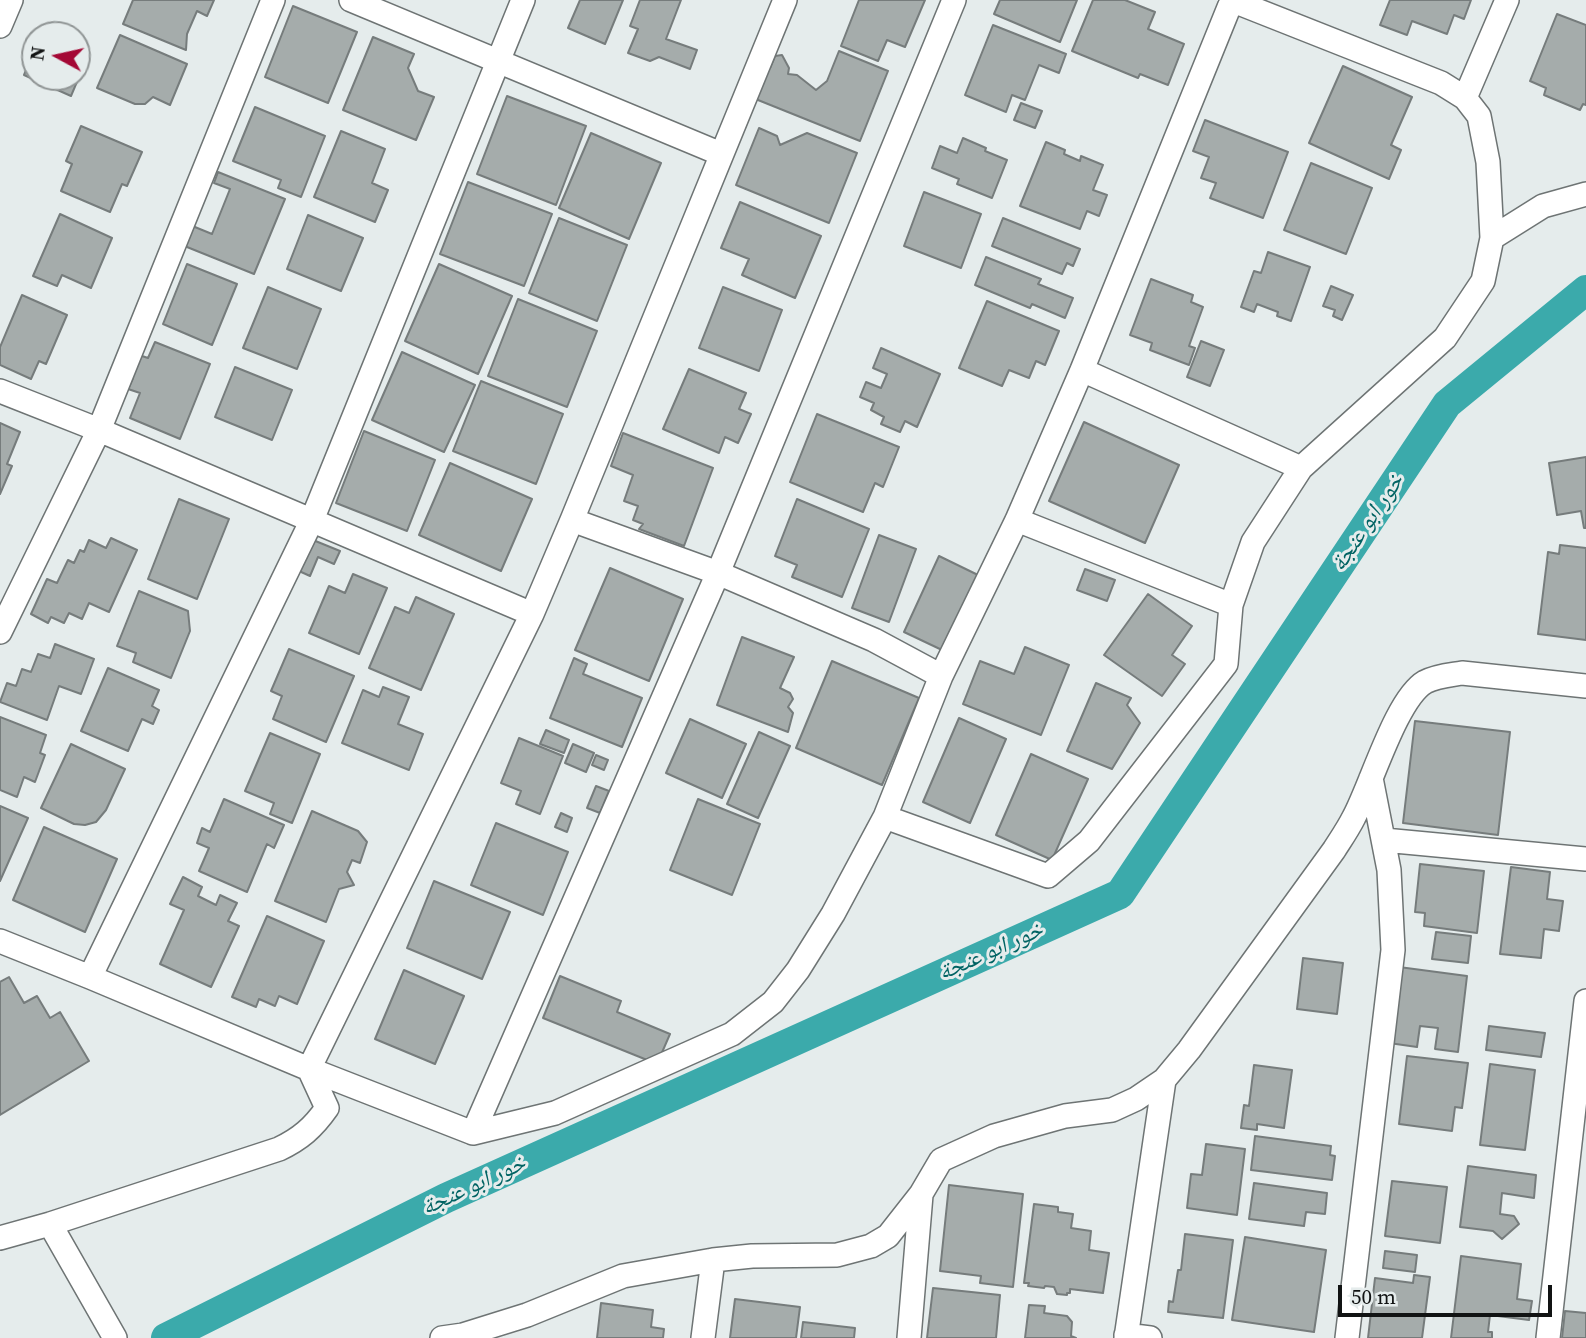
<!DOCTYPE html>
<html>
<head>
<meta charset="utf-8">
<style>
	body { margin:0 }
	#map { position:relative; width:1586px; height:1338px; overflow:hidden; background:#e5ecec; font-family:"Source Serif 4",serif }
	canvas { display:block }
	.north { position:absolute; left:21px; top:21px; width:70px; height:70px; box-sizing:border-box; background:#e5ecec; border:2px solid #909595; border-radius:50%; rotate:278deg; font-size:19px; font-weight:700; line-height:28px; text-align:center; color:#111313 }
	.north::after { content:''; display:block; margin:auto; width:24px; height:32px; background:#a40835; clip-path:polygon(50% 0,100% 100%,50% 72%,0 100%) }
	.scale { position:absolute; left:1338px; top:1285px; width:214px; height:32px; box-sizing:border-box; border:4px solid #111313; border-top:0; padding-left:9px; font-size:21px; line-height:24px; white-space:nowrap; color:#111313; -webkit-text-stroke:5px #e5ecec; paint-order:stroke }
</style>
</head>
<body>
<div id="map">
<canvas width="1586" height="1338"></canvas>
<div class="north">N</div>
<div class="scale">50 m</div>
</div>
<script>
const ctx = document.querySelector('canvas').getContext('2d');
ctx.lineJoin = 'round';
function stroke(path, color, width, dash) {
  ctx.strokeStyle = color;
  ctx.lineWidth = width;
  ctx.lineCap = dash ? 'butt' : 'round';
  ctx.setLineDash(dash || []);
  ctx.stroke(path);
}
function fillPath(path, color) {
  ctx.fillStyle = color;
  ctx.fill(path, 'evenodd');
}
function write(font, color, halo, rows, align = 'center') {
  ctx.font = font + ' "Source Serif 4","Noto Naskh Arabic",serif';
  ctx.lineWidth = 6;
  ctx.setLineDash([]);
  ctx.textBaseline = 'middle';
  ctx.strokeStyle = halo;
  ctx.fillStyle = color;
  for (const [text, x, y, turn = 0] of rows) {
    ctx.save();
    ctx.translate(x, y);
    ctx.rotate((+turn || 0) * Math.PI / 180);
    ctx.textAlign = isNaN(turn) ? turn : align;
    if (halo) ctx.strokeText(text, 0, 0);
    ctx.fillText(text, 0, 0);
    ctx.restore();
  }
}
const canal = new Path2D(`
	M166,1338L446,1198L1120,894L1447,404L1586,290`);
const building = new Path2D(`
	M133,0H214L207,16L197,11L187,34L186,50L123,24Z
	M580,0H623L605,44L568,28Z
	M640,0H681L666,39L697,50L690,69L659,57L650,61L628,53L638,29L630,26Z
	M859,0H925L905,47L887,40L878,61L841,46Z
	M1000,0H1077L1060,42L994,14Z
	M1093,0H1125L1155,12L1148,29L1184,44L1168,85L1140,74L1138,78L1072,51Z
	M1390,0H1471L1464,19L1454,15L1447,34L1412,21L1407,35L1380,25Z
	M293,6L357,32L328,103L265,77Z
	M1557,14L1586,25V105L1583,104L1580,110L1544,95L1546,88L1530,81Z
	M993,25L1066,54L1059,73L1039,65L1025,100L1012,95L1006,112L965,95Z
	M120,35L187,64L170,105L153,97L145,104H135L97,88Z
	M373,37L414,54L408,68L418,91L434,97L416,140L343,110Z
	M35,48V77H77V54L87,58L71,96L24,75Z
	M839,51L888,71L860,141L753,98L765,67L770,68L775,56L782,55L789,68L788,74L797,75L816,90L827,81Z
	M1343,66L1412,97L1391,145L1401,150L1389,179L1309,143Z
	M507,96L586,126L556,205L477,174Z
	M1021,103L1042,111L1035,128L1014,120Z
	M255,107L325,136L301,197L278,188L281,180L233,161Z
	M1205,120L1288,152L1263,218L1210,198L1216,183L1201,178L1209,157L1193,151Z
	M81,126L142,152L127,186L122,184L110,212L61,191L72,164L66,161Z
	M759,128L777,136L780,145L807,133L857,153L829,223L736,185Z
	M341,131L385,149L372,183L388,190L375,222L314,197Z
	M591,133L661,163L629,239L559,208Z
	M963,138L986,148L985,151L1007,160L992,198L957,184L959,179L932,168L940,146L957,153Z
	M1046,142L1065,150L1064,154L1080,161L1081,156L1103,165L1093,190L1107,195L1099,216L1087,211L1080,229L1020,206Z
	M1311,163L1372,188L1346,254L1284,230Z
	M218,172L285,199L254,274L182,245L190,225L212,234L230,189L214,183Z
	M468,182L552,214L524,286L440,254Z
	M924,192L981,214L961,268L904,246Z
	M740,202L821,236L795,298L742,275L749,259L721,248Z
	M60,214L112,238L91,288L62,275L57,286L33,276Z
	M308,215L363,238L341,291L287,269Z
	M559,218L627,245L597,321L529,293Z
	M1003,218L1080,249L1073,266L1067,263L1062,274L992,246Z
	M1268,252L1310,267L1291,321L1277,316L1278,312L1257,304L1254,312L1241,307L1254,271L1261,273Z
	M986,257L1041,279L1038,284L1073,298L1065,318L1032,304L1030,308L975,285Z
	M187,264L237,284L212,345L163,324Z
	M439,264L512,296L478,374L405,341Z
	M1151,279L1193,295L1191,302L1203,307L1189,346L1195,348L1189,365L1150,350L1152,343L1130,335Z
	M1331,286L1353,295L1342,320L1333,316L1335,310L1323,306Z
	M268,287L321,309L297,369L243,348Z
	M723,287L782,310L759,371L699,348Z
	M22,295L67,315L46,364L39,361L31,379L0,365V347Z
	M518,299L597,331L567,407L488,376Z
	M987,301L1059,331L1045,365L1036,361L1029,378L1009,370L1002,386L959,368Z
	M1201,341L1224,350L1210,386L1187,377Z
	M155,342L210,364L180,439L130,418L140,393L128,389L133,378L127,376L136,354L148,358Z
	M881,348L940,374L917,427L905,421L900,432L881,424L884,417L871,410L874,403L860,397L866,382L881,388L887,374L873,368Z
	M402,352L475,385L444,452L372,420Z
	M235,367L292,390L272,440L215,417Z
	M689,369L746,393L739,409L751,414L738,443L725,437L719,453L663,429Z
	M481,381L563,414L536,484L453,451Z
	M817,414L899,447L883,487L875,483L863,512L790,482Z
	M1084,422L1179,465L1145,543L1049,501Z
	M0,423L20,432L7,464L12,466L0,494Z
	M364,431L435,460L407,531L336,503Z
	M623,433L713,468L684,546L639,529L643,524L633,520L638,506L624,501L633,475L611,466Z
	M1586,457V528H1584L1581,511L1557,515L1549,463Z
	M450,463L532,499L501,571L419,535Z
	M179,499L229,519L197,599L148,579Z
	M797,499L869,529L842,597L792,577L797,565L775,556Z
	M879,535L916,549L889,622L852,608Z
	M111,538L137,550L109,612L89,603L82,619L69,613L64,623L51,617L48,623L31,614L47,579L57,583L68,560L74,563L80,550L84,552L89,540L106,548Z
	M313,540L340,551L334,564L318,557L310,576L299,571Z
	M1560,545L1586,548V640L1538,634L1548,552L1559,554Z
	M939,556L978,575L942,650L904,632Z
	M610,568L683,599L649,681L575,650Z
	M1085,569L1115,580L1107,601L1077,590Z
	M353,574L387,588L359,654L309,633L329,586L345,593Z
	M139,591L188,611L190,631L171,678L133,662L136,653L117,646Z
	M1148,594L1192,626L1172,655L1185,664L1162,696L1104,655Z
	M416,597L454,614L421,690L369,668L395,607L409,613Z
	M742,637L794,657L780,688L790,693L793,699L788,707L793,713L788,732L717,705Z
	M55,644L94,659L81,694L59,686L47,720L0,702L7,683L16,686L22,669L31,672L38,654L50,658Z
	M1025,647L1069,665L1041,735L963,704L980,661L1014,674Z
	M289,649L354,676L326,742L273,719L282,696L271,691Z
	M574,658L587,664L583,674L642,698L622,747L550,718Z
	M832,661L919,698L882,785L796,748Z
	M108,668L159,690L152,706L159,710L153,724L142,719L128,751L81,731Z
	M1096,683L1131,698L1127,705L1140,723L1112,769L1067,751Z
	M383,687L409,697L398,724L423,734L409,770L342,743L363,690L379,697Z
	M0,717L46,735L40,753L45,755L35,782L24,777L17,797L0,790Z
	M959,718L1006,739L970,823L923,802Z
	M690,719L746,744L722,798L666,773Z
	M1415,721L1510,732L1498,835L1403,823Z
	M546,730L569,740L564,753L540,744Z
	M759,732L790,746L758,818L727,804Z
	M270,733L320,754L292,823L270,814L274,803L245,791Z
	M519,738L563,756L540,814L516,804L521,791L501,783Z
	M71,744L125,769L106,810L96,822L85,825L74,824L41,808Z
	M573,744L594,753L586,772L565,763Z
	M1031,754L1088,779L1052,860L996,835Z
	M596,755L608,760L604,770L592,765Z
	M596,786L609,791L600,813L587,808Z
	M224,799L284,825L274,848L267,844L247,892L199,871L209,848L197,843L202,828L210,832Z
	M698,799L760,824L732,895L670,870Z
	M0,806L28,818L0,881Z
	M312,811L358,831L367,842L360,863L352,860L347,872L354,885L339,889L326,922L275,901Z
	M561,813L572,818L567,832L555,827Z
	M496,823L568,852L543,915L471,885Z
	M44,827L117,859L85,932L13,900Z
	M1420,864L1484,871L1477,933L1424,926L1425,913L1415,912Z
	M1511,867L1550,872L1547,899L1563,901L1559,931L1544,929L1541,958L1500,954Z
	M183,877L202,887L198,896L216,905L220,895L237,903L228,921L239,926L211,987L160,964L184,910L170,904Z
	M434,881L510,912L482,979L407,948Z
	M267,916L324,941L297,1004L279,996L275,1006L259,999L256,1007L232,997Z
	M1436,932L1471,936L1468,963L1432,959Z
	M1303,958L1343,963L1337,1014L1297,1009Z
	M1399,967L1467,976L1458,1052L1435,1049L1438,1028L1420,1026L1417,1047L1389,1043Z
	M404,970L464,996L435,1064L375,1039Z
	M560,976L621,1001L617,1012L670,1034L657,1064L543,1018Z
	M9,977L24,1003L37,996L50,1018L60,1012L89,1061L0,1115V982Z
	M1489,1026L1545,1033L1541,1057L1486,1050Z
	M1407,1056L1468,1063L1462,1108L1455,1107L1452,1131L1399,1124Z
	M1490,1064L1535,1070L1525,1150L1480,1145Z
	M1254,1065L1292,1070L1284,1128L1257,1124V1130L1241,1128L1244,1105L1249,1106Z
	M1255,1136L1331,1146L1330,1155L1335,1156L1332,1180L1251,1170Z
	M1206,1144L1245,1149L1237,1215L1187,1208L1191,1174L1202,1175Z
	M1468,1166L1536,1175L1534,1198L1502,1193L1500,1214L1514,1216L1519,1224L1502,1239L1493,1231L1460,1227Z
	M1392,1181L1447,1187L1440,1243L1385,1236Z
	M1254,1183L1327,1193L1325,1214L1306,1212L1304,1226L1249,1219Z
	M949,1185L1023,1194L1013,1287L980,1283L981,1276L940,1271Z
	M1034,1204L1058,1207V1212L1073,1214L1071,1228L1091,1231L1089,1250L1109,1253L1103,1293L1070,1289V1293H1067V1295L1057,1294L1054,1287L1045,1286L1044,1288L1028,1286L1029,1283H1024Z
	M1185,1234L1233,1240L1223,1318L1168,1312L1169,1301L1173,1302L1178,1270H1181Z
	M1245,1237L1326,1250L1314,1332L1232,1320Z
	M1385,1251L1417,1255L1415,1272L1383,1268Z
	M1461,1256L1521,1264L1517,1299L1532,1301L1529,1320L1490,1315L1488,1332H1492V1338H1451Z
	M1414,1275L1430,1277L1422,1338H1368L1375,1278L1413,1283Z
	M933,1288L1000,1295L996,1338H927Z
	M735,1299L800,1307L796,1338H730Z
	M601,1303L653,1310L651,1327L664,1329L663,1338H597Z
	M1029,1305L1045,1306L1044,1313L1067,1316L1072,1322L1071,1336L1076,1338H1025Z
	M1565,1311L1586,1313V1338H1562Z
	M803,1322L855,1328L854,1338H801Z`);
const minor = new Path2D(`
	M351,0L721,154
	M1231,0L1441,83L1465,98L1479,116L1488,162L1492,238
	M0,26L11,0
	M1465,98L1507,0
	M1082,370L1301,468
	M0,391L99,430L532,614
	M572,520L718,573L874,640L941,676
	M1017,520L1231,605
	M0,632L99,430L273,0
	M885,817L1048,876L1089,841L1226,664L1231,605L1253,542L1301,468L1445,338L1483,281L1492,238L1543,206L1586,194
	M1384,840L1586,859
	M0,941L90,977L309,1069L473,1133L555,1113L732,1034L773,1002L798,970L833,914L885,817L941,676L1017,520L1082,370L1232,0
	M90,977L312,520L523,0
	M473,1133L718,573L954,0
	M50,1224L115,1338
	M0,1238L50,1224L279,1149C300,1139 313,1128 327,1108L309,1069L532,614L572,520L785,0
	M1126,1335L1150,1338
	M442,1338L463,1335L527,1315L623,1276L713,1260L752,1256L837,1255L871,1246L888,1236L921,1194L941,1160L994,1136L1065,1116L1112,1110L1136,1099L1164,1080L1189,1050L1334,850C1341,839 1348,829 1354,817C1371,786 1396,699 1425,682C1436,676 1450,675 1462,673L1586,686
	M703,1338L713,1260
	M909,1338L921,1195
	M1126,1338L1164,1080
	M1347,1338L1393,950L1389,870L1371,778
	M1548,1338L1586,1001`);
const waterNames = [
	["خور ابو عنجة",1368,523,-56],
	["خور ابو عنجة",991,952,-24],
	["خور ابو عنجة",474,1186,-25]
];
stroke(canal, '#3baaab', 30);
fillPath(building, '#a5acab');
stroke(building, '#767c7c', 2);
stroke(minor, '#6e7474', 26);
stroke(minor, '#fff', 23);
write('italic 23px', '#016363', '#e5ecec', waterNames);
</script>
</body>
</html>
